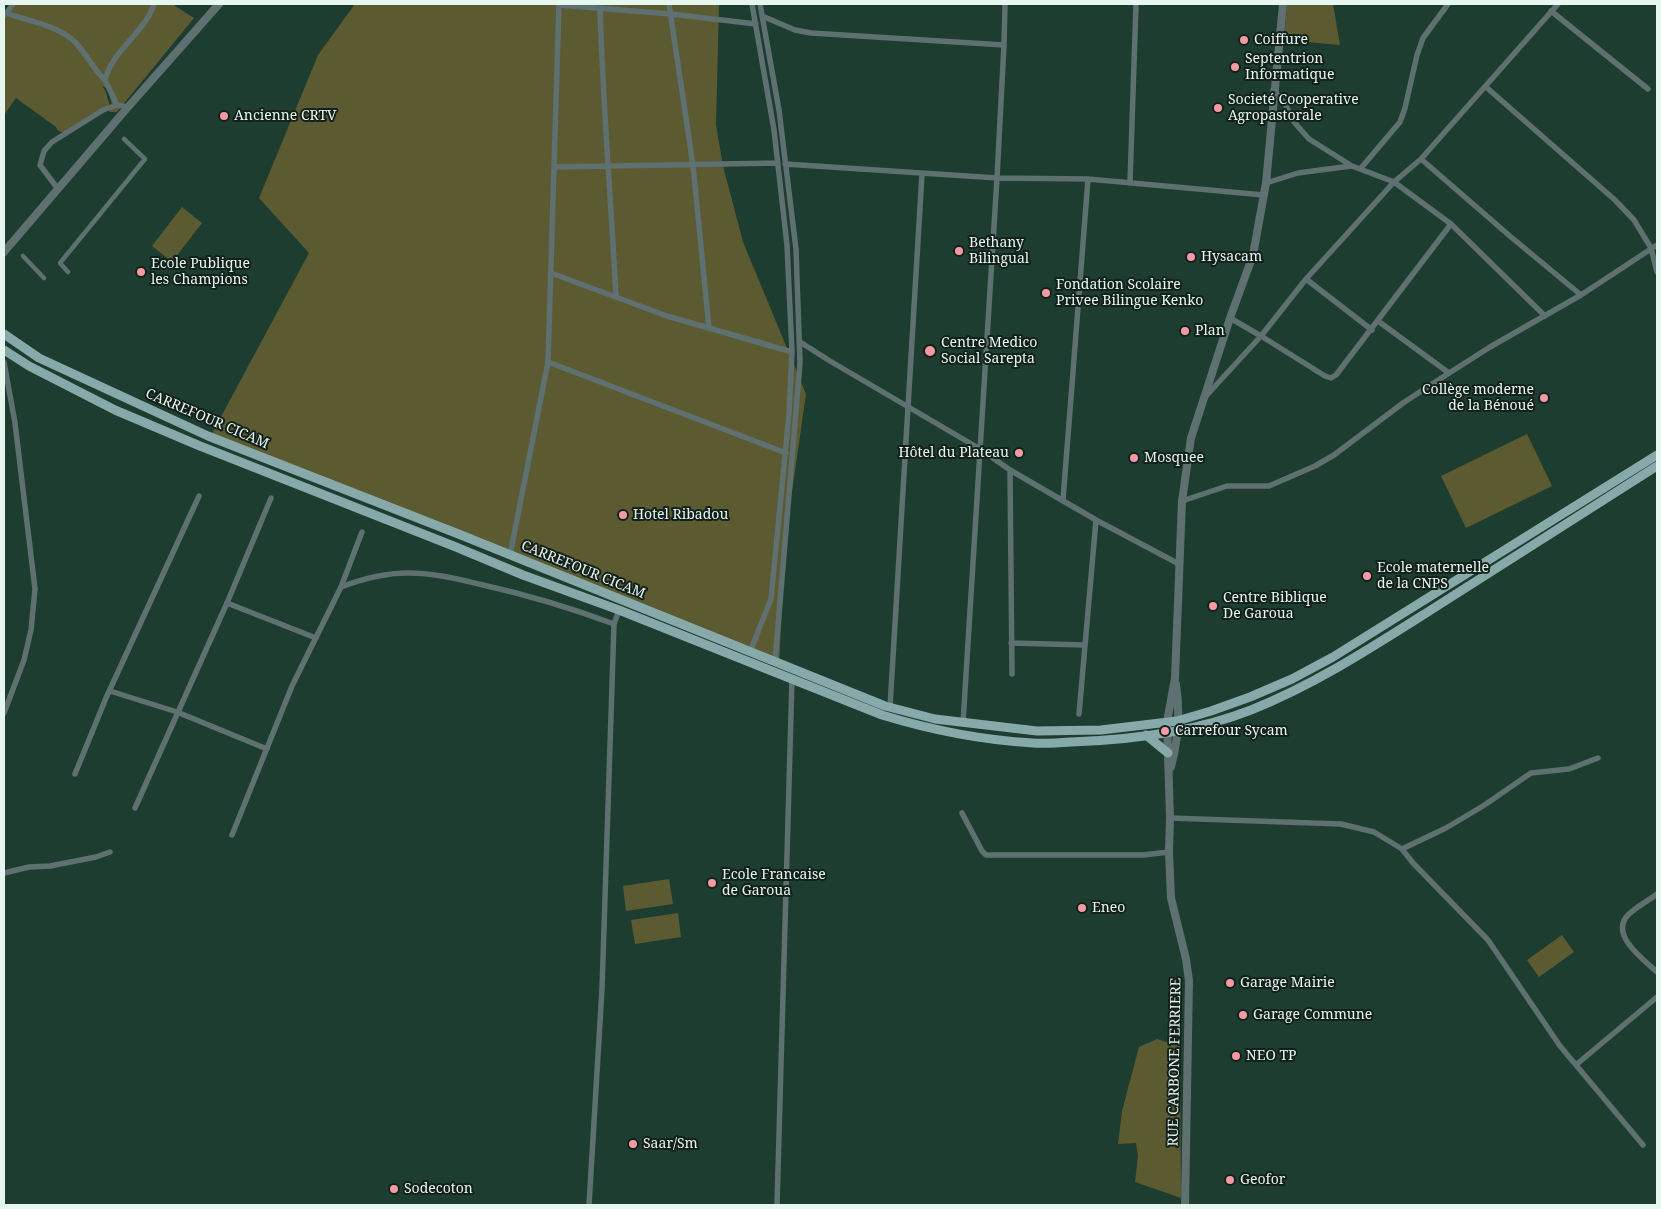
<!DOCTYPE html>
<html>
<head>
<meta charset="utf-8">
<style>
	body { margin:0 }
	#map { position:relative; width:1661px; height:1209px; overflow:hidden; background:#1d3d31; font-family:"Noto Serif",serif }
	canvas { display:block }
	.frame { position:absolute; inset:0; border:5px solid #e5f7ef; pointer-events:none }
</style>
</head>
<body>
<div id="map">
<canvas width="1661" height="1209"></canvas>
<div class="frame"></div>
</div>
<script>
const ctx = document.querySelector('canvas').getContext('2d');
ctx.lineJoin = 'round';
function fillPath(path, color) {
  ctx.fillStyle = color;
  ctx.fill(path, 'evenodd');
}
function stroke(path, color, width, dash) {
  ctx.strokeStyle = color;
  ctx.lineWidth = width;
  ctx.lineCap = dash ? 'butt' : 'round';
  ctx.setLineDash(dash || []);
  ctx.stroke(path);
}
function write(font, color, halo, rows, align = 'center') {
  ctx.font = font + ' "Noto Serif",serif';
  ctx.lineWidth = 4;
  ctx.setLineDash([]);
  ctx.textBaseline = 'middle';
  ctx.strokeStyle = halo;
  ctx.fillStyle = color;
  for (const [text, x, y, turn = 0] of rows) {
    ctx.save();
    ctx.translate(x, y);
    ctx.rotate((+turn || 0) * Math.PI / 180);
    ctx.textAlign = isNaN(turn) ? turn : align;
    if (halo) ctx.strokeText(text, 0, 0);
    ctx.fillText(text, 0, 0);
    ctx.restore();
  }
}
const green = new Path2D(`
	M13,4H172L194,18L117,112H109L112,105L108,89L102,86L105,90L110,106L106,110L64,133L58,131L56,127L16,98L4,115V16Z
	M355,4H719L716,125L723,166L743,242L806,394L786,534L779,666L209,439L309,253L259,198L318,55Z
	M1287,4H1333L1340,45L1284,40Z
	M182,207L202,223L172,262L152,246Z
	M1527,434L1552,486L1466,528L1441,476Z
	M669,879L673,904L626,911L623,886Z
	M678,913L681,937L635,944L631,920Z
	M1562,935L1574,952L1539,977L1527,960Z
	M1157,1039L1180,1046L1181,1198L1135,1182L1138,1156L1136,1143L1118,1144L1122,1111L1139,1047Z`);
const pedestrian = new Path2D(`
	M23,256L44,278
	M68,272L60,263L145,159L124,139`);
const minor = new Path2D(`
	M669,4L693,165L709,328
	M760,4L779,110L796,249L800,363L775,662
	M559,5L671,14L756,24
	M600,9C603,105 611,201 616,297
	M1551,11L1648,89
	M6,13C28,21 60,26 76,43C87,55 94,70 105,80
	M5,15L13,4
	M762,16L795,30L811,33L1004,45
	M1486,87L1615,200L1634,220L1651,248L1657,272
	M1273,90L1284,102L1294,122L1309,139L1352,166L1394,182L1451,224L1545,316
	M117,105L105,80C113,49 144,34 154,4
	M1421,159L1511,237L1581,295
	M785,164L997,178L1088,179L1264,195
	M554,167L778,163
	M1361,168L1400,122L1405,108L1417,55L1423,38L1448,4
	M1130,183L1136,4
	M1266,183L1298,173L1351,166
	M58,189L40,165L44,151L52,142L103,110L117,105L128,107
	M551,273L667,316L792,352
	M1306,279L1372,330
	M1230,318L1261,336L1325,376L1331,378L1336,375L1451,224
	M1378,321L1449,373
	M800,342L830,361L980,449L1010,470L1096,520L1179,564
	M4,362L15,423L35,589L31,630L24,660L4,713
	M548,362L786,453
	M1206,396L1261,336L1306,279L1394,182L1421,159L1558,4
	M1010,470L1012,674
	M1063,500L1088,179
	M1182,501L1227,486H1269L1315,466L1334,455L1403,403L1432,384L1490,347L1581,295L1657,245
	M510,555L548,362L559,4
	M341,587C362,579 386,573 408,573C434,573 458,579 483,585C528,595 571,608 614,624
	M227,603L316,638
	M1011,643L1085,645
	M750,652L771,599L789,414L792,352L787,245L774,130L752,4
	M110,691L177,712L267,749
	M890,707L922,174
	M1079,714L1096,520
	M963,723L997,178L1004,45L1005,4
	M75,774L106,698L199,496
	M135,808L227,603L271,498
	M962,813L982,851L986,855H1143L1169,852
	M1170,818L1341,824L1374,832L1402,849L1413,863L1488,940L1560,1046L1643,1145
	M232,835L292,686L341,587L362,532
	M1402,849L1446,828L1483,806L1531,773L1569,769L1598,758
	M4,873L29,867L50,866L96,857L110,852
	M1657,894C1648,901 1636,907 1628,915C1609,935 1644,960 1657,972
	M1577,1064L1657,997
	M589,1205L602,989L614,624L619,610
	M777,1205L792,679`);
const tertiary = new Path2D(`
	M4,252L128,107L219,4
	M1171,767C1178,741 1180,711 1176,684
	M1185,1205L1189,981L1186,959L1171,898L1169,852L1170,818L1167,722L1175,678L1182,501L1191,438L1230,318L1253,255L1266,183L1283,4`);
const primary = new Path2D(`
	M4,334L39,358L208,436L461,535L885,706L935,719L1037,731L1101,730L1177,721L1211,711L1250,697L1292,679L1333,657L1657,455
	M4,350L29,366L115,410L200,446L456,547L523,575L619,610L882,715C931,730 981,740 1033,743C1045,744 1058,743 1071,742C1131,740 1195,732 1251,710C1316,684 1374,646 1434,608C1508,561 1582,513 1657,466
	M1146,735L1168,753`);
const markers = [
	[1244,40,5,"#f49aa4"],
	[1235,67,5,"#f49aa4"],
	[1218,108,5,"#f49aa4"],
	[224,116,5,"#f49aa4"],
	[959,251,5,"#f49aa4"],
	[1191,257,5,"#f49aa4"],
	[141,272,5,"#f49aa4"],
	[1046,293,5,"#f49aa4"],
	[1185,331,5,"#f49aa4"],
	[930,351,6,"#f49aa4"],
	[1544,398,5,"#f49aa4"],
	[1019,453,5,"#f49aa4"],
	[1134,458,5,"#f49aa4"],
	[623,515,5,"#f49aa4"],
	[1367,576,5,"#f49aa4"],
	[1213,606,5,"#f49aa4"],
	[1165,731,5,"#f49aa4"],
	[712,883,5,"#f49aa4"],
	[1082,908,5,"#f49aa4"],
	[1230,983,5,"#f49aa4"],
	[1243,1015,5,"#f49aa4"],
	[1236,1056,5,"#f49aa4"],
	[633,1144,5,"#f49aa4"],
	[1230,1180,5,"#f49aa4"],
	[394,1189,5,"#f49aa4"]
];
const poiNames = [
	["Coiffure",1254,40],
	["Septentrion",1245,59],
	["Informatique",1245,75],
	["Societé Cooperative",1228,100],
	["Agropastorale",1228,116],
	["Ancienne CRTV",234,116],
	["Bethany",969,243],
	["Bilingual",969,259],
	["Hysacam",1201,257],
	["Ecole Publique",151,264],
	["les Champions",151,280],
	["Fondation Scolaire",1056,285],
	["Privee Bilingue Kenko",1056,301],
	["Plan",1195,331],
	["Centre Medico",941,343],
	["Social Sarepta",941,359],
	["Collège moderne",1534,390,"right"],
	["de la Bénoué",1534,406,"right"],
	["Hôtel du Plateau",1009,453,"right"],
	["Mosquee",1144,458],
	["Hotel Ribadou",633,515],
	["Ecole maternelle",1377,568],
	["de la CNPS",1377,584],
	["Centre Biblique",1223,598],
	["De Garoua",1223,614],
	["Carrefour Sycam",1175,731],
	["Ecole Francaise",722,875],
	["de Garoua",722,891],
	["Eneo",1092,908],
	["Garage Mairie",1240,983],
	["Garage Commune",1253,1015],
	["NEO TP",1246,1056],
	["Saar/Sm",643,1144],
	["Geofor",1240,1180],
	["Sodecoton",404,1189]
];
const streetNames = [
	["CARREFOUR CICAM",207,419,23],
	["CARREFOUR CICAM",583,570,22],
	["RUE CARBONE FERRIERE",1175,1062,-89]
];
fillPath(green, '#5c5a31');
stroke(pedestrian, '#5f7070', 4.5);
stroke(minor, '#5f7070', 5.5);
stroke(tertiary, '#5f7070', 8);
stroke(primary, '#87a9aa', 9);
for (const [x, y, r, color] of markers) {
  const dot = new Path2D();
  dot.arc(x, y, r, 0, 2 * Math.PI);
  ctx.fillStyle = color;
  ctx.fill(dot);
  stroke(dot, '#13201b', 2);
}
write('14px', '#e5f7ef', '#13201b', poiNames, 'left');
write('14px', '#e5f7ef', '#13201b', streetNames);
</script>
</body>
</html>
